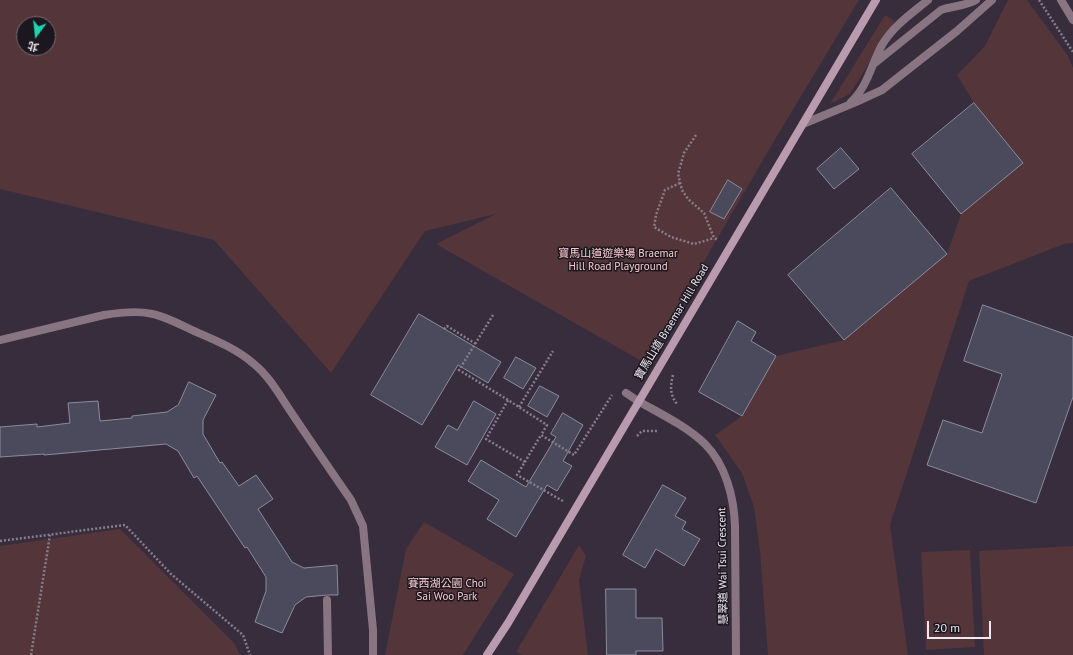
<!DOCTYPE html>
<html>
<head>
<meta charset="utf-8">
<style>
	body { margin:0 }
	#map { position:relative; width:1073px; height:655px; overflow:hidden; background:#372d3c; font-family:"PT Sans","Noto Sans TC",sans-serif }
	canvas { display:block }
	.north { position:absolute; left:16px; top:16px; width:40px; height:40px; box-sizing:border-box; background:#1c171e; border:1px solid #706b73; border-radius:50%; rotate:195deg; font-size:11px; font-weight:700; line-height:16px; text-align:center; color:#efe9f3 }
	.north::after { content:''; display:block; margin:auto; width:14px; height:18px; background:#1bd5b1; clip-path:polygon(50% 0,100% 100%,50% 72%,0 100%) }
	.scale { position:absolute; left:927px; top:621px; width:64px; height:18px; box-sizing:border-box; border:2px solid #efe9f3; border-top:0; padding-left:5px; font-size:12px; line-height:14px; white-space:nowrap; color:#efe9f3; -webkit-text-stroke:3px #1c171e; paint-order:stroke }
</style>
</head>
<body>
<div id="map">
<canvas width="1073" height="655"></canvas>
<div class="north">北</div>
<div class="scale">20 m</div>
</div>
<script>
const ctx = document.querySelector('canvas').getContext('2d');
ctx.lineJoin = 'round';
function fillPath(path, color) {
  ctx.fillStyle = color;
  ctx.fill(path, 'evenodd');
}
function stroke(path, color, width, dash) {
  ctx.strokeStyle = color;
  ctx.lineWidth = width;
  ctx.lineCap = dash ? 'butt' : 'round';
  ctx.setLineDash(dash || []);
  ctx.stroke(path);
}
function write(font, color, halo, rows, align = 'center') {
  ctx.font = font + ' "PT Sans","Noto Sans TC",sans-serif';
  ctx.lineWidth = 3;
  ctx.setLineDash([]);
  ctx.textBaseline = 'middle';
  ctx.strokeStyle = halo;
  ctx.fillStyle = color;
  for (const [text, x, y, turn = 0] of rows) {
    ctx.save();
    ctx.translate(x, y);
    ctx.rotate((+turn || 0) * Math.PI / 180);
    ctx.textAlign = isNaN(turn) ? turn : align;
    if (halo) ctx.strokeText(text, 0, 0);
    ctx.fillText(text, 0, 0);
    ctx.restore();
  }
}
const green = new Path2D(`
	M0,0H859L777,136L645,363L436,244L496,214L425,231L331,373L214,240L0,189ZM24,24H48V48H24Z
	M1008,0H1027L1068,56L1073,68V243L1064,244L969,281L890,525L908,655H768L760,551L754,507L742,473L715,435L742,416L776,356L844,340L947,254L961,214L1023,163L974,103L957,75L985,46Z
	M885,15L895,21L850,94L830,104Z
	M424,522L514,574L463,655H385L406,549Z
	M120,529L235,644L240,655H0V546Z
	M579,545L586,556L579,580L588,655H523L516,652Z
	M1073,546V655H984L979,551Z
	M970,550L975,647L926,650L921,552Z`);
const building = new Path2D(`
	M974,103L1023,163L961,214L912,154Z
	M841,148L859,169L834,189L817,169Z
	M728,180L742,189L724,219L710,212Z
	M891,188L947,254L844,340L788,275Z
	M983,305L1073,337V397L1036,503L927,465L943,420L982,433L1002,374L964,361Z
	M419,314L501,362L488,383L458,365L422,425L371,395Z
	M738,321L756,332L751,341L776,356L742,416L699,392Z
	M516,357L536,368L523,389L504,378Z
	M189,382L216,395L203,420V434L220,463L222,462L239,486L256,475L273,499L258,509L292,562L304,568L337,565L338,595H327L306,597L295,605L282,633L255,622L266,591V577L247,547L245,548L197,476L194,478L178,451L166,444L44,455V454L0,457V427L37,424V427L70,423L68,403L98,401L100,421L132,418V416L167,412L178,405Z
	M540,386L559,396L547,417L528,406Z
	M474,401L496,414L467,465L435,447L448,425L457,430Z
	M563,413L583,425L563,461L572,466L557,491L547,485L516,537L487,519L499,500L468,481L481,460L526,487L556,437L551,434Z
	M663,485L686,498L675,516L686,522L682,529L700,539L684,566L656,549L645,568L623,555Z
	M606,589H636V618H662L663,651H636V655H607Z`);
const path = new Path2D(`
	M1039,0L1073,52
	M696,135L684,153L678,174L682,190L688,199L704,213L714,238L718,240
	M680,183L665,190L656,215L654,227L671,237L694,244L714,238
	M493,315L459,370L508,400
	M444,329L447,326L476,344
	M673,375C670,386 670,395 677,404
	M519,407L553,351
	M637,436L642,431H658
	M525,462L486,439L508,400L547,425L541,435
	M563,501L517,475L541,435L574,455L612,395
	M0,541L125,525L171,574L243,635L250,655
	M31,655L50,535`);
const lane = new Path2D(`
	M875,63L941,10C953,6 965,6 976,0
	M851,102C868,86 871,65 882,45C893,26 911,14 928,0
	M803,124L856,102L882,90L957,31L992,0
	M0,340L104,315C146,308 157,313 194,331C215,340 237,349 254,364C270,377 280,396 291,412C311,442 331,471 351,500L363,526L373,630V655
	M626,393L638,401
	M327,600L328,655`);
const street = new Path2D(`
	M1061,0L1073,20
	M638,401C661,414 686,426 705,444C726,465 734,498 735,526L736,655`);
const secondary = new Path2D(`
	M487,655L508,623L876,0`);
const parkNames = [
	["寶馬山道遊樂場 Braemar",618,254],
	["Hill Road Playground",618,267],
	["賽西湖公園 Choi",447,584],
	["Sai Woo Park",447,597]
];
const streetNames = [
	["寶馬山道 Braemar Hill Road",672,322,-59],
	["慧翠道 Wai Tsui Crescent",723,566,-91]
];
fillPath(green, '#54353a');
fillPath(building, '#4a4a5c');
stroke(building, '#8c8ca0', 1);
stroke(path, '#867e8b', 2.5, [2, 2]);
stroke(lane, '#887581', 8);
stroke(street, '#887581', 8);
stroke(secondary, '#b99bad', 8);
write('11px', '#fac9d0', '#1c171e', parkNames);
write('11px', '#efe9f3', '#1c171e', streetNames);
</script>
</body>
</html>
